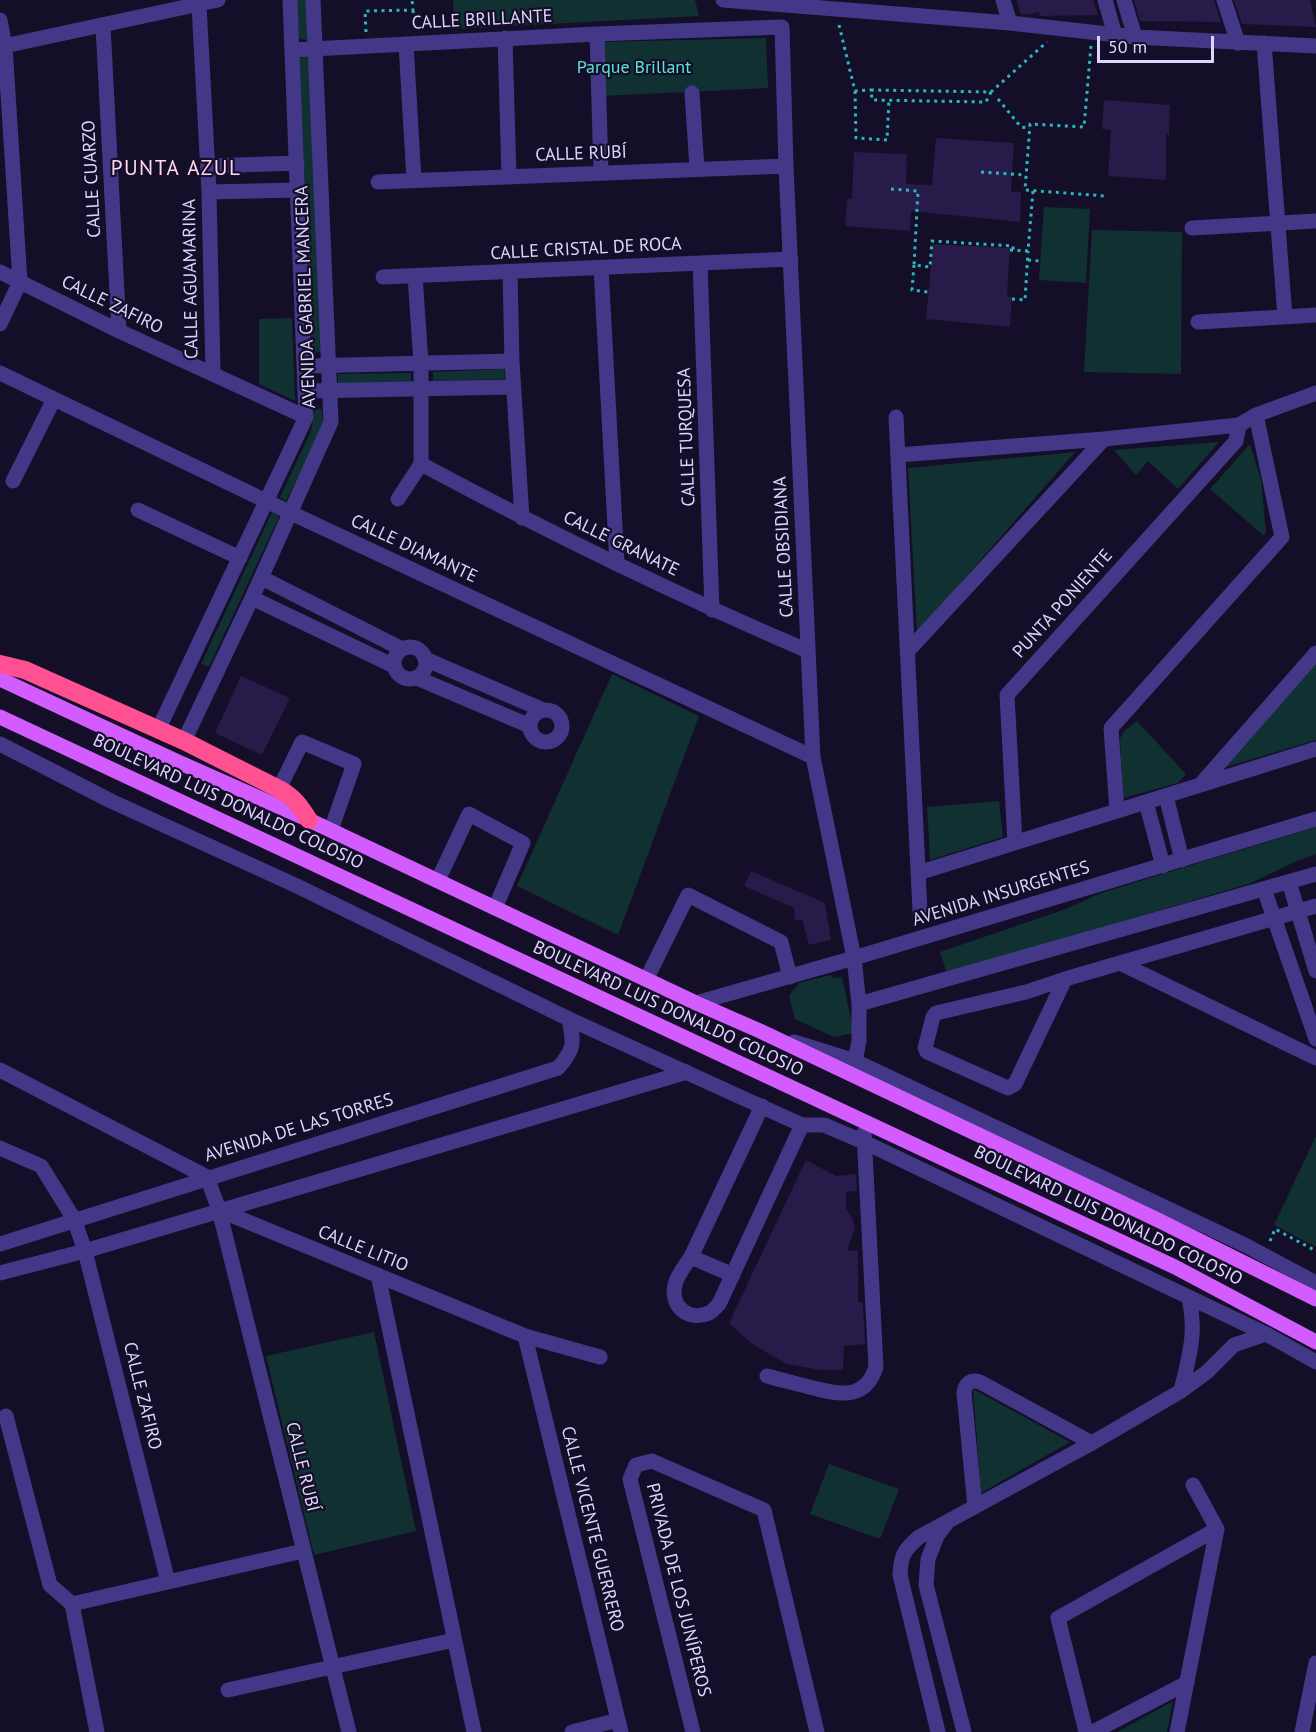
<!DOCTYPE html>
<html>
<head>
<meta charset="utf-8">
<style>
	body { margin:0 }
	#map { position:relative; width:1316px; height:1732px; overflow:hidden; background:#150e28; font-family:"PT Sans",sans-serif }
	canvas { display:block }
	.scale { position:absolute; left:1097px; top:36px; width:117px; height:27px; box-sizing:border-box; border:3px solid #ded5ff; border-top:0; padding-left:8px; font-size:18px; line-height:21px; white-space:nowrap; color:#ded5ff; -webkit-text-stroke:4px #150e28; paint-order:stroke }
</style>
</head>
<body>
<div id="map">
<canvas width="1316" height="1732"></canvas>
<div class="scale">50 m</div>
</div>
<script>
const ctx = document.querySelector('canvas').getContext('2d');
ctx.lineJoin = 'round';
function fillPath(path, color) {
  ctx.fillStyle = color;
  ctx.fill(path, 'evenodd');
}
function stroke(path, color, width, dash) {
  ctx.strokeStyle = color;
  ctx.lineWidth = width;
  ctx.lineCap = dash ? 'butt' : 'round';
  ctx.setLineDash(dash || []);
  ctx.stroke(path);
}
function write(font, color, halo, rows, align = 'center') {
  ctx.font = font + ' "PT Sans",sans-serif';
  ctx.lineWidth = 4.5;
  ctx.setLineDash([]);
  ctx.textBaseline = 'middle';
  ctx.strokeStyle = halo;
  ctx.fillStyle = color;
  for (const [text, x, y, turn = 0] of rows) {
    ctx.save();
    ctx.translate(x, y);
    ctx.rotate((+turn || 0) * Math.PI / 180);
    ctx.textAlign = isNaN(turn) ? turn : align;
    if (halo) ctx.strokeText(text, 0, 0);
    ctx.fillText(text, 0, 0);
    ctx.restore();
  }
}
const green = new Path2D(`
	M297,0H307L308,38L306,40L299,38Z
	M453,0H695L699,16L455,29Z
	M766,38L768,88L603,96L601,42Z
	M302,56L310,58L321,351L314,353L312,351L299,59Z
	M1044,207L1090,209L1086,283L1039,280Z
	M1092,230L1182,232L1181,374L1084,372Z
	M292,318L295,401L259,384V319Z
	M504,369L505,379L433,381V372Z
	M411,373V382L338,384V374Z
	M315,409H322L323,420L321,431L286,501L280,497L311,431Z
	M1219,442L1178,489L1148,461L1136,475L1114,450Z
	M1250,444L1261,480L1266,532L1264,536L1210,489Z
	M1075,452L917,633L908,468Z
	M272,512L279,517L209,667L201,664Z
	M1316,664V740L1223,768Z
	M612,674L699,716L618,935L517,886Z
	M1137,721L1186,774L1178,783L1123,798L1120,739L1124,731Z
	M999,801L1003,837L930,860L927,807Z
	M1316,827V854L1299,860L1251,883L947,974L940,952L1066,909L1101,893Z
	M830,975L834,978L842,977L854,1033L834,1037L795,1019L789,996L799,983Z
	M1316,1136V1247L1274,1225Z
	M374,1332L416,1531L314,1555L266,1356Z
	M973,1389L1070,1442L981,1493Z
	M829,1464L899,1489L880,1539L810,1514Z
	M1173,1701L1167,1732H1117Z`);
const building = new Path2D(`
	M1016,0H1093L1098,15L1040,16L1039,12L1027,15L1021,14Z
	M1134,0H1214L1221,22L1140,21Z
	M1234,0H1310L1316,27L1242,24Z
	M1104,100L1170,105L1169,135L1166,134V180L1108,176L1111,130L1102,129Z
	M936,138L1014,143L1011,192H1021L1020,222L911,211L910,231L845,226L847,199H852L854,152L907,154L906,184L932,185Z
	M933,244L1010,248L1007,297H1012L1010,327L926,319Z
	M241,676L290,698L262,755L215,733Z
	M751,871L825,903L831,940L809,945L802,920H795L794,908L744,886Z
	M806,1160L836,1176L856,1174L857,1191L846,1192V1209L852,1217L855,1227L847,1251L858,1250V1302L863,1303L865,1344L844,1346L843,1370H820L786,1364L751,1343L729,1323Z`);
const path = new Path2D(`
	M413,10L414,30
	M839,25L855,91L871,90
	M366,32L365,11L413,10L412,0
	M1091,46L1084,127L1030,124L1025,190L1105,196
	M855,91L856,138L887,140L889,100
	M991,92L986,102L872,100L871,90L991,92L1047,42
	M998,99L1021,127L1030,128
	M981,172L1026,175
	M891,189L918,191L914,265L930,267L932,241L1013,246V250
	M1010,250L1028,251L1033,191
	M1028,260L1040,261
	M914,265L912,290L928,292
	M1012,299L1025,300L1028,251
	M1270,1241L1275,1229L1316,1251`);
const minor = new Path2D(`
	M723,0L1010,23L1135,37L1316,46
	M1003,0L1010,23
	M1105,0L1115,35
	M1124,0L1135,37
	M1224,0L1238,43
	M199,5L209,192L213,373
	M0,20L5,46L20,282L0,324
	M103,26L119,331
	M597,34L601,173
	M505,38L509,177
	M1264,43L1285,317
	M406,44L414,180
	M0,47L218,0
	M293,50L597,34L782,27L786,166L813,757L854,958L859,1004V1041L855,1061
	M692,93L697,169
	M208,166L297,163
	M378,182L786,166
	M209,192L298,190
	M1192,228L1316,221
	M700,263L712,610
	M601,268L617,564
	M0,272L119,331L306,417
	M510,272L512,361L522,518
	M383,277L791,259
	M1198,322L1316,315
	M304,366L512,361
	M0,373L291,513L813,757
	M306,391L513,387
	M896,417L920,911
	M898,455L1104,439L1239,425L1256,415L1316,393
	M421,464C548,532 677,595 808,651
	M13,481L54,399
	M398,499L421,464V363L415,276
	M138,510L240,558
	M262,578L402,649
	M252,598L394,666
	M394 663a16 16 0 1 1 32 0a16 16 0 1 1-32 0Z
	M907,652L1104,439
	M425,659L543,710
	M417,678L530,726
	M530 726a16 16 0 1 1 32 0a16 16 0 1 1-32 0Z
	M158,730L306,417L290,0
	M184,741L252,598L331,422L313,0
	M0,744L111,801L297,886L569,1019L802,1125H824L864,1142L1266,1334L1316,1362
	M1201,784L1316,653
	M279,789L302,742L354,764L331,830
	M1166,796L1182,860
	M1146,802L1163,866
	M1117,811L1111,728L1282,537L1256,415
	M1015,843L1007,695L1236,441L1239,425
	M918,873L1316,749
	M438,880L469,814L523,843L495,908
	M1289,882L1316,971
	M1264,889L1316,1039
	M1120,963L1316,1058
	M647,978L688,895L781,942L790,977
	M1065,979L1015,1084L1008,1088L927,1052L925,1048L933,1017L936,1013L1026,992L1065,979L1316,906
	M696,1003L854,958L1316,819
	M859,1004L1316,874
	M794,1042L855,1061L1245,1245L1316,1283
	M0,1070L207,1177
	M762,1106L691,1257C685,1266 677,1275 675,1285C670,1306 688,1322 709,1313C712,1312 716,1307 719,1304L802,1125
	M0,1148L41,1166L74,1219L85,1251L168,1582
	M207,1177L219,1210L349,1732
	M219,1210L525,1336L600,1357
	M0,1244L558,1068C575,1049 574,1043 569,1019
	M691,1257L733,1275
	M0,1273L85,1251L687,1072
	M378,1275L474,1732
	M525,1336L621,1732
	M767,1376C781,1380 795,1383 809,1387C837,1394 865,1402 876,1367L864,1133
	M1181,1391C1189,1357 1197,1332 1189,1298
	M6,1416L50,1585L72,1604
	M1193,1485L1217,1529
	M975,1507L964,1393C965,1383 971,1379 980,1382L1092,1443
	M947,1523L937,1536L928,1559L926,1585L964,1732
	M72,1604L303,1551
	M72,1604L97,1732
	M228,1690L454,1640
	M572,1732L618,1720
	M693,1732L630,1479L636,1465L652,1461L764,1510L817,1732
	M938,1732L900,1575C901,1555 904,1550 919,1537L1092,1443L1181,1391L1207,1372L1234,1345L1266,1334
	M1086,1732L1058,1618L1217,1529
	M1093,1732L1187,1683
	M1177,1732L1217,1529
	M1302,1732L1316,1663`);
const major = new Path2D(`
	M0,679L176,761L309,820L696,1003L760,1031L1160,1221L1316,1299
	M0,717L1175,1267L1316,1342`);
const highway = new Path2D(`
	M0,664L25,670L184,741L279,789C294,797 300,806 309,820`);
const streetNames = [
	["CALLE BRILLANTE",482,20,-3],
	["CALLE RUBÍ",581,154,-2],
	["CALLE CUARZO",92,179,-93],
	["CALLE CRISTAL DE ROCA",586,249,-3],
	["CALLE AGUAMARINA",191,279,-91],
	["AVENIDA GABRIEL MANCERA",306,297,-92],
	["CALLE ZAFIRO",112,305,26],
	["CALLE TURQUESA",687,437,-92],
	["CALLE GRANATE",621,544,26],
	["CALLE OBSIDIANA",784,547,-93],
	["CALLE DIAMANTE",414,549,25],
	["PUNTA PONIENTE",1063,604,-48],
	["BOULEVARD LUIS DONALDO COLOSIO",228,802,25],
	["AVENIDA INSURGENTES",1001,894,-17],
	["BOULEVARD LUIS DONALDO COLOSIO",668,1009,25],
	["AVENIDA DE LAS TORRES",299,1128,-17],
	["BOULEVARD LUIS DONALDO COLOSIO",1108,1216,26],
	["CALLE LITIO",363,1249,22],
	["CALLE ZAFIRO",142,1396,76],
	["CALLE RUBÍ",302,1467,76],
	["CALLE VICENTE GUERRERO",592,1529,76],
	["PRIVADA DE LOS JUNÍPEROS",678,1590,76]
];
const parkNames = [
	["Parque Brillant",634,68]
];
const quarterNames = [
	["PUNTA AZUL",176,169]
];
fillPath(green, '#113032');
fillPath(building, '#281a49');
stroke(path, '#2ab7be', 3, [3, 4.5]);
stroke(minor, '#433888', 15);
stroke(major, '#d35cff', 15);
stroke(highway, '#ff5092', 18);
write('18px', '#ded5ff', '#150e28', streetNames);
write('18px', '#5be5d0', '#150e28', parkNames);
ctx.letterSpacing = '1.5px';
write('21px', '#ffd7ec', '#150e28', quarterNames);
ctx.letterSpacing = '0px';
</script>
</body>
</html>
